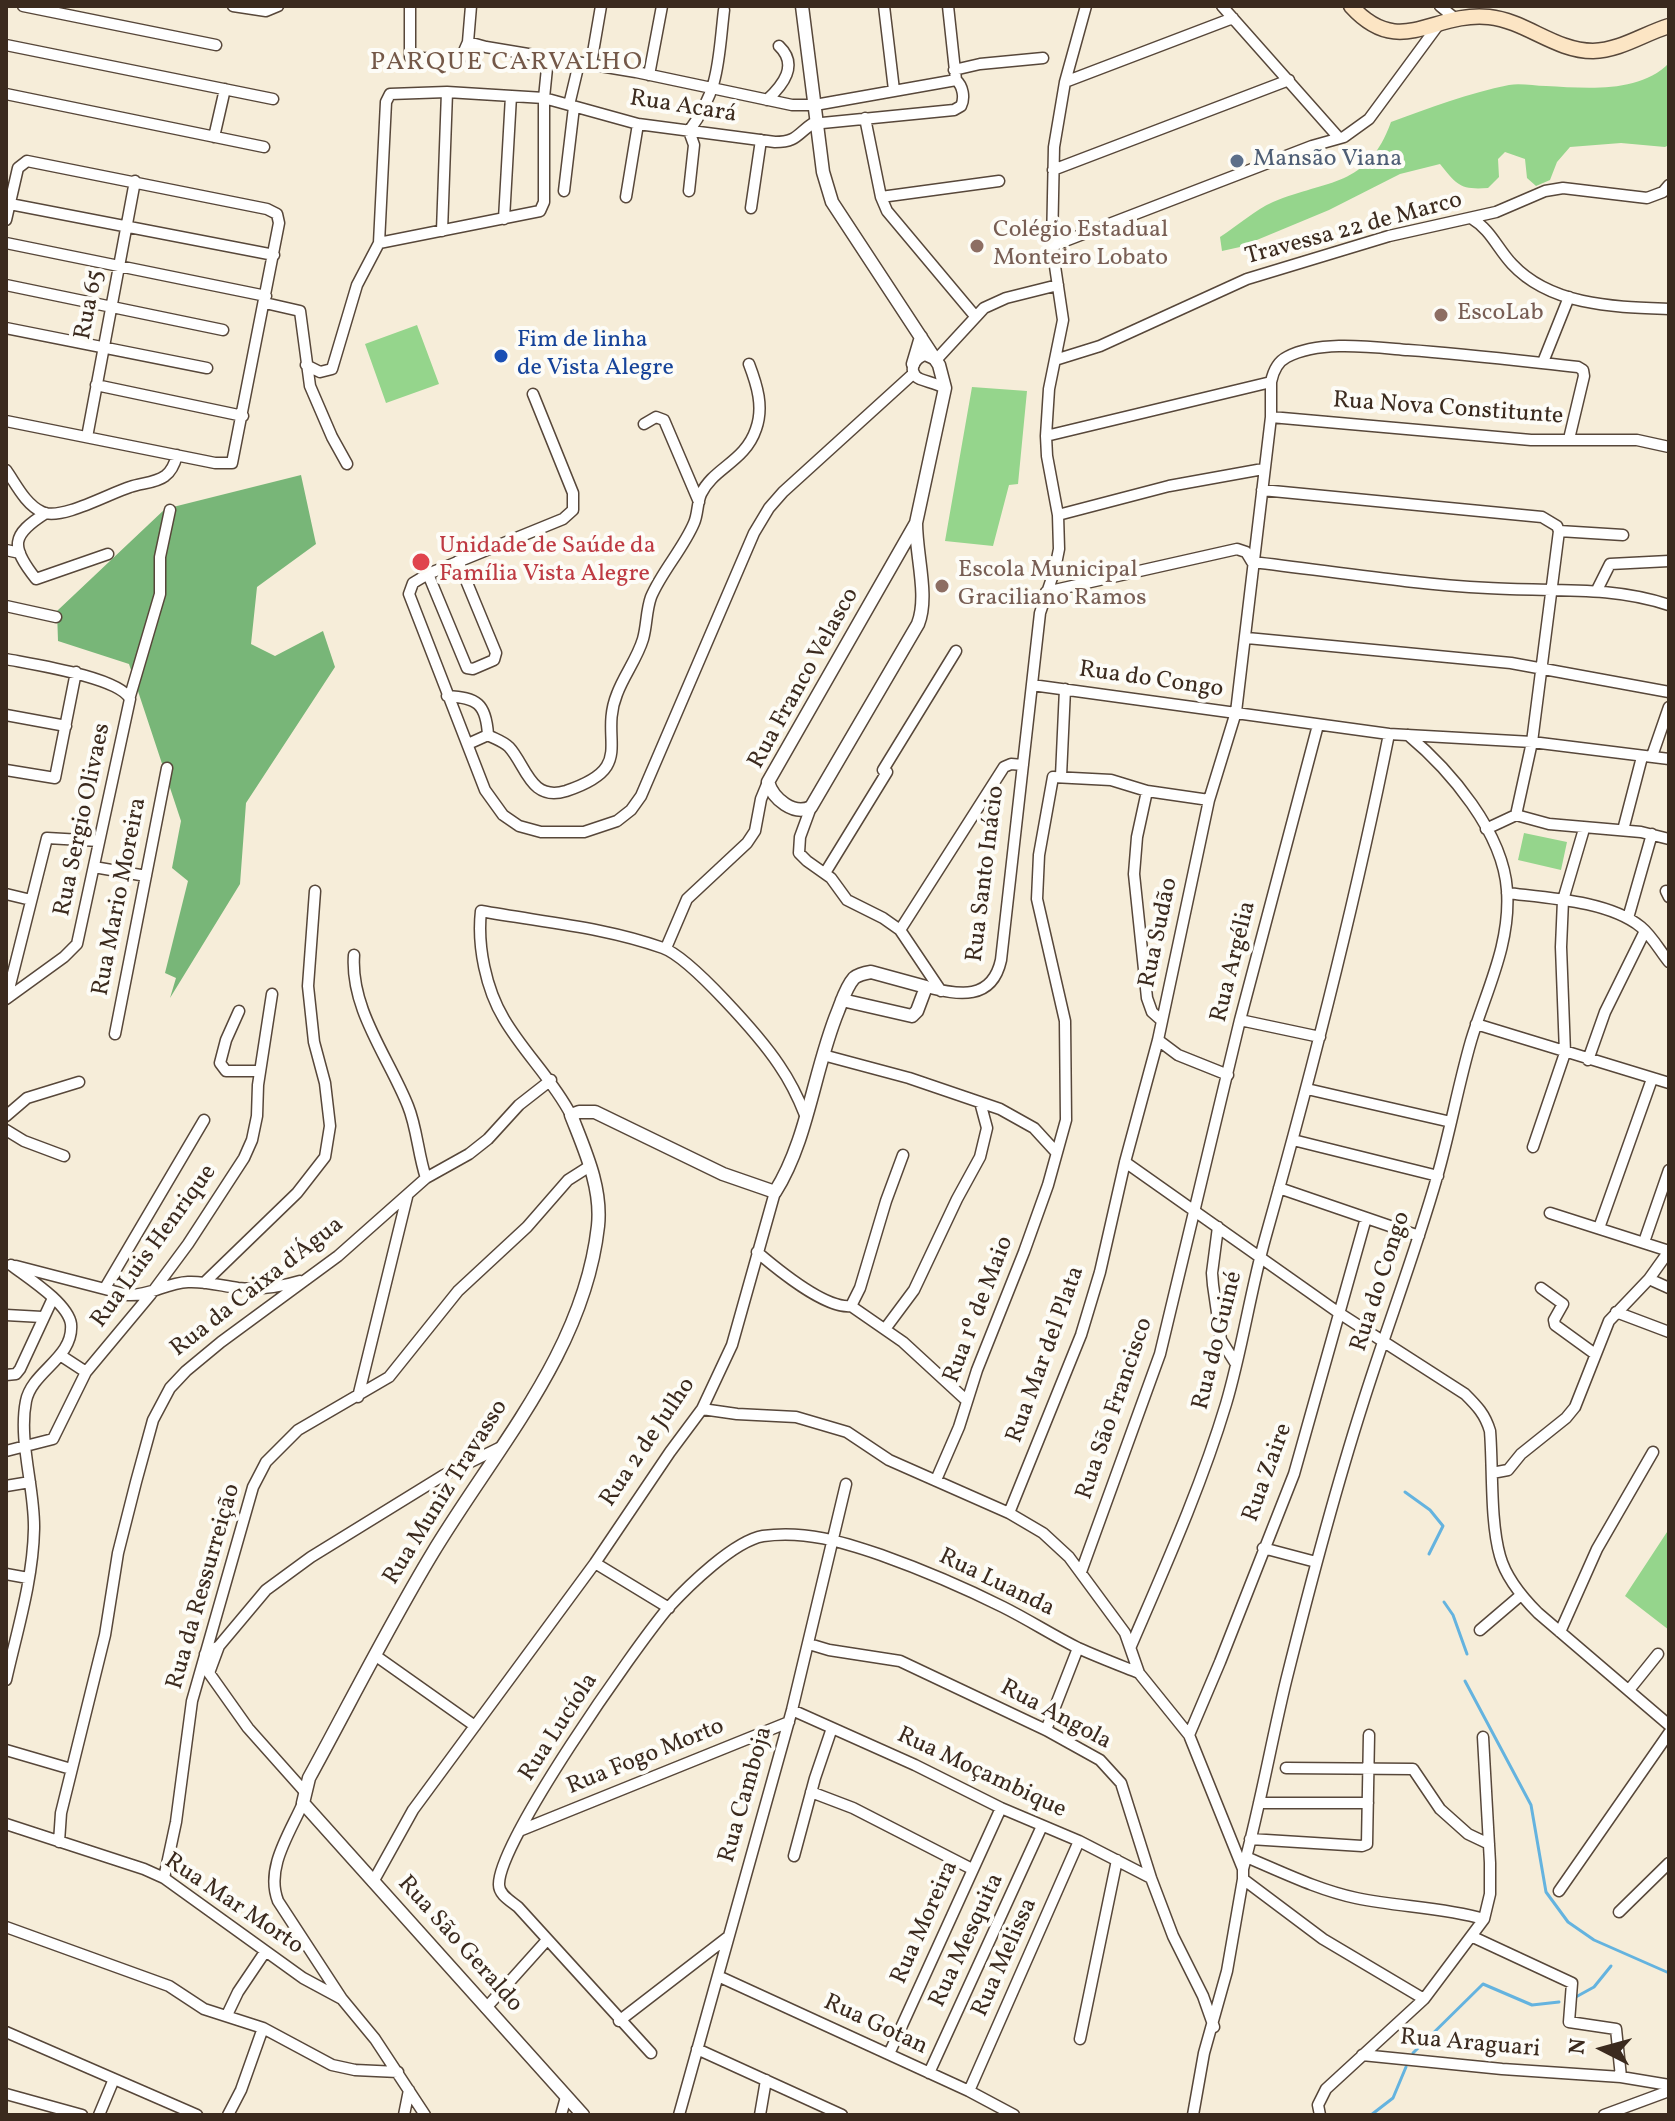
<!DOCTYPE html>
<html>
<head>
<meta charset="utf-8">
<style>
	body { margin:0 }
	#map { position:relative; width:1675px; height:2121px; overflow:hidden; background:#f6edd9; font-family:Vollkorn,serif }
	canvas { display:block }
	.frame { position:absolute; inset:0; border:8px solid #3b2a1e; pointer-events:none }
	.north { position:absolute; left:1563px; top:2009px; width:80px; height:80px; -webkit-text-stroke:6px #fdfcf7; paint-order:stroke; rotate:276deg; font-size:22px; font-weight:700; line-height:32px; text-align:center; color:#3b2a1e }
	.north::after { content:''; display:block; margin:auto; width:28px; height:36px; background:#3b2a1e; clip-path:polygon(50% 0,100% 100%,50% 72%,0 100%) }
</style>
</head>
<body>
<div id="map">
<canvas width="1675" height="2121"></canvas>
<div class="frame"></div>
<div class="north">N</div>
</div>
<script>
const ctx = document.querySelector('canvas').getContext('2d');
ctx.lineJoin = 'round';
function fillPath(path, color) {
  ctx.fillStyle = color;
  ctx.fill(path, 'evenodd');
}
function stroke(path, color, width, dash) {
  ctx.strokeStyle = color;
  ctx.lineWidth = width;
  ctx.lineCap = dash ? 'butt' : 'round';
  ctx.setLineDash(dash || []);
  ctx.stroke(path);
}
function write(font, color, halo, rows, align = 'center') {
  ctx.font = font + ' Vollkorn,serif';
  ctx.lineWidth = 8;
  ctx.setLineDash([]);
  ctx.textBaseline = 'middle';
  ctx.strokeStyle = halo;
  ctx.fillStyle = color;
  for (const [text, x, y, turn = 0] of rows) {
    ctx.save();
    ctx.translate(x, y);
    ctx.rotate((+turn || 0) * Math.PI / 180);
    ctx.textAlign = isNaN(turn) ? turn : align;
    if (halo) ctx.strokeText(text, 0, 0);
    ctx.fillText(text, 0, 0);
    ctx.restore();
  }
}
const green = new Path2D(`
	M1669,63V145L1665,147L1621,143L1570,147L1557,162L1550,180L1536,186L1527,178L1525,159L1505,152L1498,159L1499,177L1488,188C1460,190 1457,185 1440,164L1400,174L1329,210L1240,247L1222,251L1220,237C1237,226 1255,210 1273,202C1328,179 1367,188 1391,122C1429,108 1469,93 1509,85C1521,83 1534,86 1546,86C1585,88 1639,94 1669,63Z
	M417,325L439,384L386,403L365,344Z
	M972,387L1027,391L1018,484L1009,485L993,546L945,541Z
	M1524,833L1567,842L1561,870L1518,860Z
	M1669,1529V1630L1625,1596Z`);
const forest = new Path2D(`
	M301,475L316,544L257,587L251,644L275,656L323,631L335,667L246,803L240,884L170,998L176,978L165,973L188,881L172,868L181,821L129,664L58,641L57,611L165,509Z`);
const stream = new Path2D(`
	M1405,1492L1430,1510L1443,1526L1429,1554
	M1444,1602L1453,1615L1467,1654
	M1465,1681L1531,1805L1546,1892L1568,1922L1594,1940L1669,1973
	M1574,1998L1594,1987L1611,1966
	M1413,2053L1483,1984L1532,2005L1559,2002
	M1371,2115L1393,2098L1406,2067`);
const minor = new Path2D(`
	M23,6L216,45
	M233,6L266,11L278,6
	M410,6V57L449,60L461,58L468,42L471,6
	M884,6L894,90
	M1222,6L1339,138
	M1440,6L1457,20
	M468,42L486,47L636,72L792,105H815L956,80
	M6,45L273,99
	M591,64L601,6
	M954,70L980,64L1043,58
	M649,75L662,6
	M1065,82L1233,18
	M6,94L264,147
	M767,100C783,85 799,65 779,46
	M569,105L579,63
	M865,118L881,197L887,211L975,316
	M214,137L225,89
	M1053,170L1289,80
	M564,191L574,107
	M689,191L694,145L689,131C720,89 718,61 724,10
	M626,197L638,124
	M881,197L999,181
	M10,204L274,255
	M751,208L761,140
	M1471,218C1491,230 1497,248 1512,264C1551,306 1615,307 1669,309
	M504,219L511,96
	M6,220L18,168L27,161L267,209L277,214L279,223L232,463H215L6,421
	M442,231L447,92
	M6,243L266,296
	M379,243L540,211L544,202V98L548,58
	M1052,246L1312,146L1344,137L1369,119L1439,24
	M6,285L223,330
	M265,303L300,311L310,386L332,437L347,464
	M6,328L207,368
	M936,360L984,308L1006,298L1058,285
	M936,360L925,355C915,358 906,372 920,379C928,382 937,384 945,388
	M1055,360L1100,346L1247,279L1389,236L1496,212L1545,191L1563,188L1647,198L1663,192L1669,185
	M1543,362L1569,297
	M306,365L320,372L332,369L357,285L379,243L386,102L390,94L447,92L544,98L638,124L775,142C797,142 797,134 812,124L954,110L961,106C965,98 963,86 956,80L948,6
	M1271,382C1273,372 1277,362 1287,357C1320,340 1371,347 1408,350C1465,354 1522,361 1578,367L1583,370L1584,376L1569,439
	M96,385L243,416
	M533,394L573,493V510L563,519L428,574L413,583L409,594L485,790L503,815L519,826L541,832H584L617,821L631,810L641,796L754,533L769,508L783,492L914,373
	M1271,417L1531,440H1637L1669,447
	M644,424L656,417L664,420L699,502
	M87,437L135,181
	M6,470C16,484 25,504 42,512C61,521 110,493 130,487C141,483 156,483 165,476C172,471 175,463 177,455
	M1262,490L1542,517L1557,526L1559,531L1532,742L1516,815
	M46,513C11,535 10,546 36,579L108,554
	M1058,515L1169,486L1263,469
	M1559,531L1623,535
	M6,550L20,553
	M428,574L467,668L473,669L494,660L496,653L458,561
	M1597,590L1610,564L1669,561
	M1046,592L1237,549L1246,552L1252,562C1331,571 1410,584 1488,588C1550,592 1610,585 1669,605
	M6,606L56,617
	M1247,638L1511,663L1669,692
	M6,659C31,664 119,677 130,699L77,944L64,957L6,999
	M1032,685L1389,734L1532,742L1669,759
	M130,696L160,594V557L170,510
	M447,696C477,698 486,703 488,735
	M6,715L66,726
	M468,744L488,735C495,739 503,741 509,747C526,765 530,802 566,791C638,767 598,741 617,694C624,675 637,659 643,639C647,625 646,611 651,597C662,571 683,549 694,523C698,514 697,503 701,494C713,468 745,462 756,429C764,407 757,385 749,364
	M1652,756L1669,707
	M6,770L55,778L76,672
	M883,770L956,651
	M1061,776L1065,689
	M1147,791L1137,837L1134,874L1147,998L1152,1012L1161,1020
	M811,807L800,837L799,853L807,861L831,878L847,900L883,918L900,930L941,991
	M1516,815L1549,824L1641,832L1669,839
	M1486,829L1516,815
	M1623,830L1642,757
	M94,867L146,876
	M825,873L887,772
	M1666,891L1669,897
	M1507,893C1548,898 1609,901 1641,927C1652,936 1660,951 1669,962
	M6,894L31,900
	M1628,918L1652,834
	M900,930L1004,767L1011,764L1023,765
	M666,948L687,899L747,843L755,831L761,799L768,782
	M354,955C350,1009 389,1058 408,1106C417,1128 418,1154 426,1178
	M926,987C959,995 992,1001 1001,960L1040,613L1055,569L1059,549L1058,515L1047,456L1046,436L1049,389L1063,320L1052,246L1054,147L1065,82L1086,6
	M7,997L47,838L99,841
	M239,1011L226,1040L220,1063L226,1071H260
	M1240,1020L1320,1037
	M1476,1024L1669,1083
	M115,1034L167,768
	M1158,1040L1178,1055L1228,1075
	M823,1055L909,1078L1000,1109L1034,1128L1056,1152
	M1588,1060L1605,1012L1645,931
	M1307,1089L1451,1122
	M571,1115C553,1080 524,1053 504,1019C486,989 477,946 481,911C541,922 605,927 663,948C691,958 761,1038 779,1065C790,1081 798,1097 805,1115
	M6,1116L27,1098L79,1082
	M6,1130L24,1141L64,1156
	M1293,1140L1438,1176
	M1533,1147L1565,1053L1561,947L1563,900L1584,829
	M1125,1162L1339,1313L1465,1394C1477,1406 1485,1414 1490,1431C1493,1468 1490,1521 1500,1556C1506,1578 1522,1597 1538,1613L1669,1725
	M1279,1188L1419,1236
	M1550,1213L1669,1251
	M1218,1227L1212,1273L1213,1285L1221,1340L1236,1364
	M1599,1228L1652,1079
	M1644,1242L1669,1170
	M757,1252C777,1269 825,1309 851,1306L860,1288L886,1201L903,1155
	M16,1266L128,1295C150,1296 166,1283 188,1282C205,1281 222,1286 238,1288C260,1290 280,1287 300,1281
	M1649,1279L1669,1288
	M204,1283L297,1193L325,1157L330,1126L325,1083L314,1042L308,986L315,891
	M105,1288L204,1120
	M1541,1288L1563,1304L1554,1320L1555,1325L1595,1354
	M851,1306L903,1342L966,1400
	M1616,1312L1669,1332
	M6,1315L42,1317
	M885,1329L914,1290L957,1199L980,1157L987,1128L980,1102
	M60,1355L86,1372
	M6,1375L16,1374L20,1369L53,1298
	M358,1397L407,1197
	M702,1409L737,1414L796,1417L847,1432L889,1460L1009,1513L1043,1533L1069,1557L1125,1633L1139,1673L1189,1735L1243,1869V1879L1323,1939L1424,1999
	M6,1451L53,1439L86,1372L151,1294L188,1244L244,1158L252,1140L257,1116L258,1085L272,994
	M1492,1473L1508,1470L1521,1454L1566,1418L1575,1407L1609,1321L1649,1279L1669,1251
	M936,1480L959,1427L977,1370L1024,1252L1048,1185L1066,1120L1065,1021L1037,899L1039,855L1053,777L1111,780L1147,791L1209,800
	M6,1486L30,1482
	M1009,1513L1081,1335L1100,1272L1125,1162L1158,1040L1209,800L1236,712L1271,417V382L1046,436
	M1263,1548L1316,1562
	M595,1563L669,1608
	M1081,1572L1160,1354L1240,1020L1318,725
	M6,1574L28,1578
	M1480,1630L1521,1595
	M1560,1632L1597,1549L1653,1452
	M809,1644L829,1650L900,1661L1046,1730L1100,1760L1121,1783L1151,1878L1173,1936L1203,1996L1214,2027
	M219,1646L209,1673L248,1728L305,1792
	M1131,1646C1165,1567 1201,1487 1226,1404C1242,1350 1250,1293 1265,1239C1312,1072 1355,904 1389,734
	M205,1654L219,1646L266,1590L311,1557L444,1475L499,1448
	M376,1656L475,1726
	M6,1680C17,1631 33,1580 34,1529C35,1489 18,1441 26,1401C32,1371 74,1358 71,1324C68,1303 28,1278 11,1265
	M1629,1690L1658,1654
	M792,1710L915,1765L1001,1808L1079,1841L1151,1878
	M1046,1730L1078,1648
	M1189,1735L1220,1662L1294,1474L1366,1218
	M6,1750L71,1769
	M1286,1768L1413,1769L1440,1809L1468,1834L1489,1844
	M811,1792L853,1808L972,1869
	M303,1803C290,1833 265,1868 278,1901L342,1999L375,2039L425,2115
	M1259,1803H1368
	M6,1824L144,1869L164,1878L303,1978L342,1999
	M519,1831L789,1722
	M1250,1839L1362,1846L1367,1844L1369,1735
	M59,1842L61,1813L105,1635L118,1553L136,1482L153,1420L170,1388L186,1371L221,1342L338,1256L426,1178L469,1154L488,1139L519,1105L551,1080
	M794,1856L815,1778L832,1728
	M1246,1857C1282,1872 1318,1890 1356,1898C1399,1907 1442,1907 1484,1919
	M1243,1869C1260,1807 1271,1743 1286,1681C1309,1589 1333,1497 1362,1406C1386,1329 1415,1254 1437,1177C1450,1132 1458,1086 1471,1041C1486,991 1511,944 1507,890C1503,832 1450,770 1408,735
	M164,1878L176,1822L192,1701L253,1487L266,1462L298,1430L389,1377L458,1291L527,1227L568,1180L590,1166
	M373,1882L413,1810L595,1563L670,1452L702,1409L732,1345L775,1192
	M1559,1891L1669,1733
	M1619,1912L1669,1863
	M6,1927L169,1986L204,2009L263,2028L332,2065L355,2070L398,2072
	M1473,1937L1572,1983L1569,2022L1616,2029L1621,2077
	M718,1976L969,2091L1014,2115
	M486,2008L547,1940
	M227,2015L238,1992L265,1952
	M619,2021L728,1937
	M6,2032L197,2115
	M1080,2039L1117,1860
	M697,2049L842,2115
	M651,2053L518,1907C511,1901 499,1895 499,1885C497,1843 636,1646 668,1608C688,1586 734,1541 763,1536C805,1530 843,1542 881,1555C923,1570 963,1587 1003,1607C1029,1620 1052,1635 1078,1648C1098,1657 1119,1665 1139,1673
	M889,2054L1001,1808
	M1362,2055L1502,2069L1621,2077L1669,2085
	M929,2073L1042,1826
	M969,2091L1079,1841
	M6,2094L82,2115
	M99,2115L114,2079
	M228,2115L241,2090L263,2028
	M404,2115L409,2090
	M561,2115L566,2097
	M679,2115L792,1710L846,1484
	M760,2115L766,2080
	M1193,2115L1204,2053L1227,1971L1243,1879
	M1320,2115L1318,2105L1326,2089L1424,1999L1484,1919L1490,1894V1863L1483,1737
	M1604,2115L1669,2091`);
const tertiary = new Path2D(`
	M802,6L823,172L832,202L939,365L945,388L916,523L768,782C773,799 794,816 811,807L918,624C929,596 916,556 916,523
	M913,364L921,337
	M583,2115L303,1803L309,1778C350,1703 388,1627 432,1554C495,1449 584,1352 598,1226C602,1187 585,1151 571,1115L579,1112H595L723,1174L775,1192C808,1140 814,1069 838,1011C842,1001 846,987 854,978C859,974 865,973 871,972L926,987L917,1011L912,1016L842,1000`);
const secondary = new Path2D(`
	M1351,6C1400,60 1433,11 1489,17C1526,21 1555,51 1593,51C1621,50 1643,34 1669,26`);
const markers = [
	[1237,161,8,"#5c6f8a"],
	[977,246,8,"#8d6e63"],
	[1441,315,8,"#8d6e63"],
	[501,356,8,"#1a4fb4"],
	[421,562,10,"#e0444e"],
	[942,586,8,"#8d6e63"]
];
const streetNames = [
	["Rua Acará",683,108,9],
	["Travessa 22 de Marco",1354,230,-15],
	["Rua 65",91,305,-79],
	["Rua Nova Constitunte",1448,410,4],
	["Rua Franco Velasco",805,679,-61],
	["Rua do Congo",1151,681,8],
	["Rua Sergio Olivaes",84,820,-78],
	["Rua Santo Inácio",987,874,-83],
	["Rua Mario Moreira",121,897,-79],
	["Rua Sudão",1160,933,-78],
	["Rua Argélia",1235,962,-76],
	["Rua Luis Henrique",155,1247,-54],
	["Rua do Congo",1382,1282,-72],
	["Rua da Caixa d'Água",258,1288,-38],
	["Rua 1º de Maio",980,1310,-69],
	["Rua do Guiné",1219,1341,-76],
	["Rua Mar del Plata",1047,1355,-70],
	["Rua São Francisco",1116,1409,-71],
	["Rua 2 de Julho",649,1443,-56],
	["Rua Zaire",1269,1473,-70],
	["Rua Muniz Travasso",447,1493,-58],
	["Rua Luanda",996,1584,26],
	["Rua da Ressurreição",205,1587,-74],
	["Rua Angola",1055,1716,28],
	["Rua Lucíola",560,1728,-57],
	["Rua Fogo Morto",646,1758,-22],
	["Rua Moçambique",981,1774,25],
	["Rua Camboja",747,1795,-74],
	["Rua Mar Morto",233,1905,34],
	["Rua Moreira",926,1923,-66],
	["Rua Mesquita",968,1941,-65],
	["Rua São Geraldo",459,1945,48],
	["Rua Melissa",1006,1958,-66],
	["Rua Gotan",875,2026,25],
	["Rua Araguari",1470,2045,5]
];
const serviceNames = [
	["Mansão Viana",1253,161]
];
const educationNames = [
	["Colégio Estadual",993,232],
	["Monteiro Lobato",993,260],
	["EscoLab",1457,315],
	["Escola Municipal",958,572],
	["Graciliano Ramos",958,600]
];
const transitNames = [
	["Fim de linha",517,342],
	["de Vista Alegre",517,370]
];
const healthNames = [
	["Unidade de Saúde da",439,548],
	["Família Vista Alegre",439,576]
];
const neighbourhoodNames = [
	["PARQUE CARVALHO",507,64]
];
fillPath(green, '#95d58c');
fillPath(forest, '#78b678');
stroke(stream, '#64b3df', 3);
stroke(minor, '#57473a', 13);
stroke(tertiary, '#57473a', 15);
stroke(secondary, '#57473a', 17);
stroke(minor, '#fff', 10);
stroke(tertiary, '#fff', 12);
stroke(secondary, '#fce5c4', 14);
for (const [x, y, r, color] of markers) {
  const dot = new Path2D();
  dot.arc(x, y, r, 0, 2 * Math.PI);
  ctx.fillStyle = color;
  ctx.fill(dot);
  stroke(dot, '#fdfcf7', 3);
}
write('24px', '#3b2a1e', '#fdfcf7', streetNames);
write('24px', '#4e5e75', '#fdfcf7', serviceNames, 'left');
write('24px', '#785e54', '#fdfcf7', educationNames, 'left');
write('24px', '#164399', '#fdfcf7', transitNames, 'left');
write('24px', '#be3a42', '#fdfcf7', healthNames, 'left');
ctx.letterSpacing = '2px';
write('26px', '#745848', '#fdfcf7', neighbourhoodNames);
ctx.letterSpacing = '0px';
</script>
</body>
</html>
